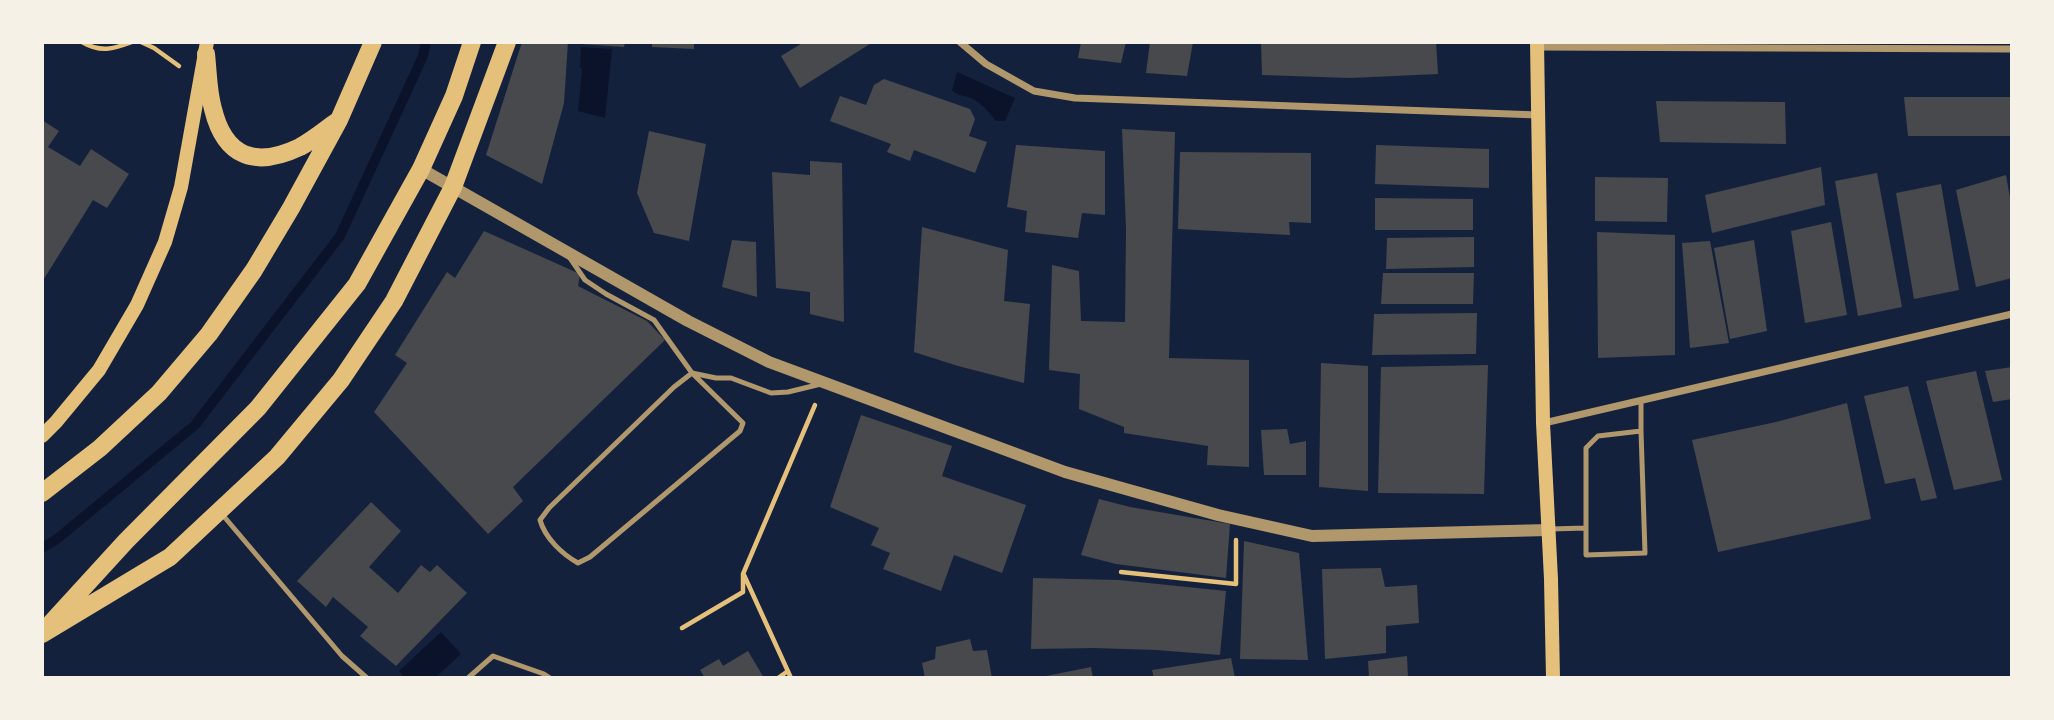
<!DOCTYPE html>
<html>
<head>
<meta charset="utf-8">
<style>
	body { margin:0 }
	#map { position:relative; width:2054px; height:720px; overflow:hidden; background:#14213d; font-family:"Open Sans",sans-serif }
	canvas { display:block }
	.frame { position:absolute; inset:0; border:44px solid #f6f1e7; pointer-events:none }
</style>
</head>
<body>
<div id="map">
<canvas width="2054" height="720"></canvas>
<div class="frame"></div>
</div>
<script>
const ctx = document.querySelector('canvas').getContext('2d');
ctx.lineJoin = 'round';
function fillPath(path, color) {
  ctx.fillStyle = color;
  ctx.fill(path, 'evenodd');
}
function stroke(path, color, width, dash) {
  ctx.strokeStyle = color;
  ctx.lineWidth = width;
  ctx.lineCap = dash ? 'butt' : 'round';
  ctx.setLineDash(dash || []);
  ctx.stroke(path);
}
const water = new Path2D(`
	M581,47L612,49L605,118L578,111L582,68H580Z
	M957,72L1015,98L1005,121H996C989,112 979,100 968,97C960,95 958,95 952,90Z
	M441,632L461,654L435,678H405L399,671Z`);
const stream = new Path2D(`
	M42,548L57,539L195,425L340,236L423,56L426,42`);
const building = new Path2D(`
	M522,42H568L564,103L542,184L486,155Z
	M582,42H625L624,47L582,44Z
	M652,42H694V49L652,47Z
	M804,42H873L800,88L781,56Z
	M1081,42H1126L1121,63L1078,58Z
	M1150,42H1193L1187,76L1146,73Z
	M1261,42H1436L1438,74L1350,78L1262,75Z
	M884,79L970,109L975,119L969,136L987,142L975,173L914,150L910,161L887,152L891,144L830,121L840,96L866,105L874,85Z
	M1904,97H2012V136H1908Z
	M1656,101L1785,102L1786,144L1660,142Z
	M42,120L59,131L48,147L80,166L91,149L129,174L107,208L93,200L42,282Z
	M1122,129L1175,132L1169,358L1249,360V467L1207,465L1208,446L1124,433V427L1079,409L1080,374L1049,370L1052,265L1079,271L1081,321L1125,322L1126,229Z
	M649,131L706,144L689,241L654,233L637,193Z
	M1016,145L1105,151V215L1082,213L1078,238L1025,232L1027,211L1007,207Z
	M1376,145L1489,149V188L1375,184Z
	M1180,152L1311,153V223L1289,222L1290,235L1178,229Z
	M810,161L842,163L844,322L810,314V292L776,288L772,172L810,175Z
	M1821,167L1825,205L1712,233L1705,195Z
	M1877,173L1902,307L1858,316L1835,181Z
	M2006,175L2012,209V278L1976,287L1956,190Z
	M1595,177L1668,178L1667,222L1595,221Z
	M1941,184L1959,290L1914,299L1896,193Z
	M1375,198L1473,199V230H1375Z
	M1831,222L1847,315L1805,323L1791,231Z
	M922,227L1008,250L1004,301L1030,304L1024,383L958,366L914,352Z
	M484,231L580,274L578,286L647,321L665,340L513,487L523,501L488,534L374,412L407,363L395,355L447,272L455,278Z
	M1597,232L1675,235V355L1598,358Z
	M1474,237V267L1386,269L1387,238Z
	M732,240L756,242L757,297L722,287Z
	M1754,240L1767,331L1730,339L1714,248Z
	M1710,241L1729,343L1690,348L1682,243Z
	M1383,273H1474L1473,304H1381Z
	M1477,313L1476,354L1372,355L1374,314Z
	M1321,363L1368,366V491L1319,487Z
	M1488,365L1484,494L1378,493L1381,367Z
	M2012,367V399L1993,402L1985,371Z
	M1976,371L2002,480L1954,490L1926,381Z
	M1908,386L1937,498L1921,501L1915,478L1885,484L1864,396Z
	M1847,403L1871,519L1718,552L1692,440L1776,422Z
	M861,415L952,446L942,476L1026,505L1002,573L954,555L941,591L883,569L890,553L871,545L879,528L830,507Z
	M1287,429L1290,444L1306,441V475H1264L1261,430Z
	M1099,499L1130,507L1230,524L1226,578L1116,564L1081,555Z
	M371,502L401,531L369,567L398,593L421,565L430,572L437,565L467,593L396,666L360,636L368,627L333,597L326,607L297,581Z
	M1244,541L1299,553L1308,660L1240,659Z
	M1381,568L1385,587L1417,585L1419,623L1386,626V653L1325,659L1322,569Z
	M1033,578L1119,580L1226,591L1220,655L1156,650L1094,648L1031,649Z
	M970,639L973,651L987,650L992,678H925L922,663L935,659L936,647Z
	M748,651L764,678H705L700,670L719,659L723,666Z
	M1407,656L1408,678H1369L1368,661Z
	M1231,658L1235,678H1154L1152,670Z
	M1091,667L1093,678H1041V677Z`);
const path = new Path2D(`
	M82,42C101,53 113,49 132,42
	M141,42L154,48L179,66
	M1121,572L1236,584V540
	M744,575L791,678
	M682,628L743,592V574L815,405
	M778,678L788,671`);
const service = new Path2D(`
	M570,258L585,280L606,294L654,320L692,373L743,423L740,431L590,557L578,563C562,554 545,538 540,520L549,508L674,387L692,373L716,378H731L771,393L788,392L821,384
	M1641,431L1645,553L1586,555V448L1598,436Z
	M1641,431V400
	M221,513L342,656L367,678
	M1551,529L1585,528
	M468,678L493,656L544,674L550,678`);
const minor = new Path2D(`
	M960,42L986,64L1034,91L1075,98L1538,115
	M1537,47L2012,49
	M1544,423L2012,314`);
const tertiary = new Path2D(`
	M421,169L688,321L769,362L1065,472L1218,515L1312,536L1548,530`);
const secondary = new Path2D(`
	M1537,42L1543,423L1551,579L1553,678
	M42,436L56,422L99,370L137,305L165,242L181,187L207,42`);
const primary = new Path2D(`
	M206,54C208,72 208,92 213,109C225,158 256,168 300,147C313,140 325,130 336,122
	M42,493L100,448L159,393L209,334L254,270L291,208L339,120L373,42
	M51,623L126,541L258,408L357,284L421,169L454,96L472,42
	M42,634L170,557L277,457L341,380L394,301L453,187L507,42`);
fillPath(water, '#0b132b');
stroke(stream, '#0b132b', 10);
fillPath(building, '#48494c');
stroke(path, '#e5c07b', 4.5);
stroke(service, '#b1986c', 5);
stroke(minor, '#b1986c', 7);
stroke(tertiary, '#b1986c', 12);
stroke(secondary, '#e5c07b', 14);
stroke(primary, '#e5c07b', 18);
</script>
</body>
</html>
